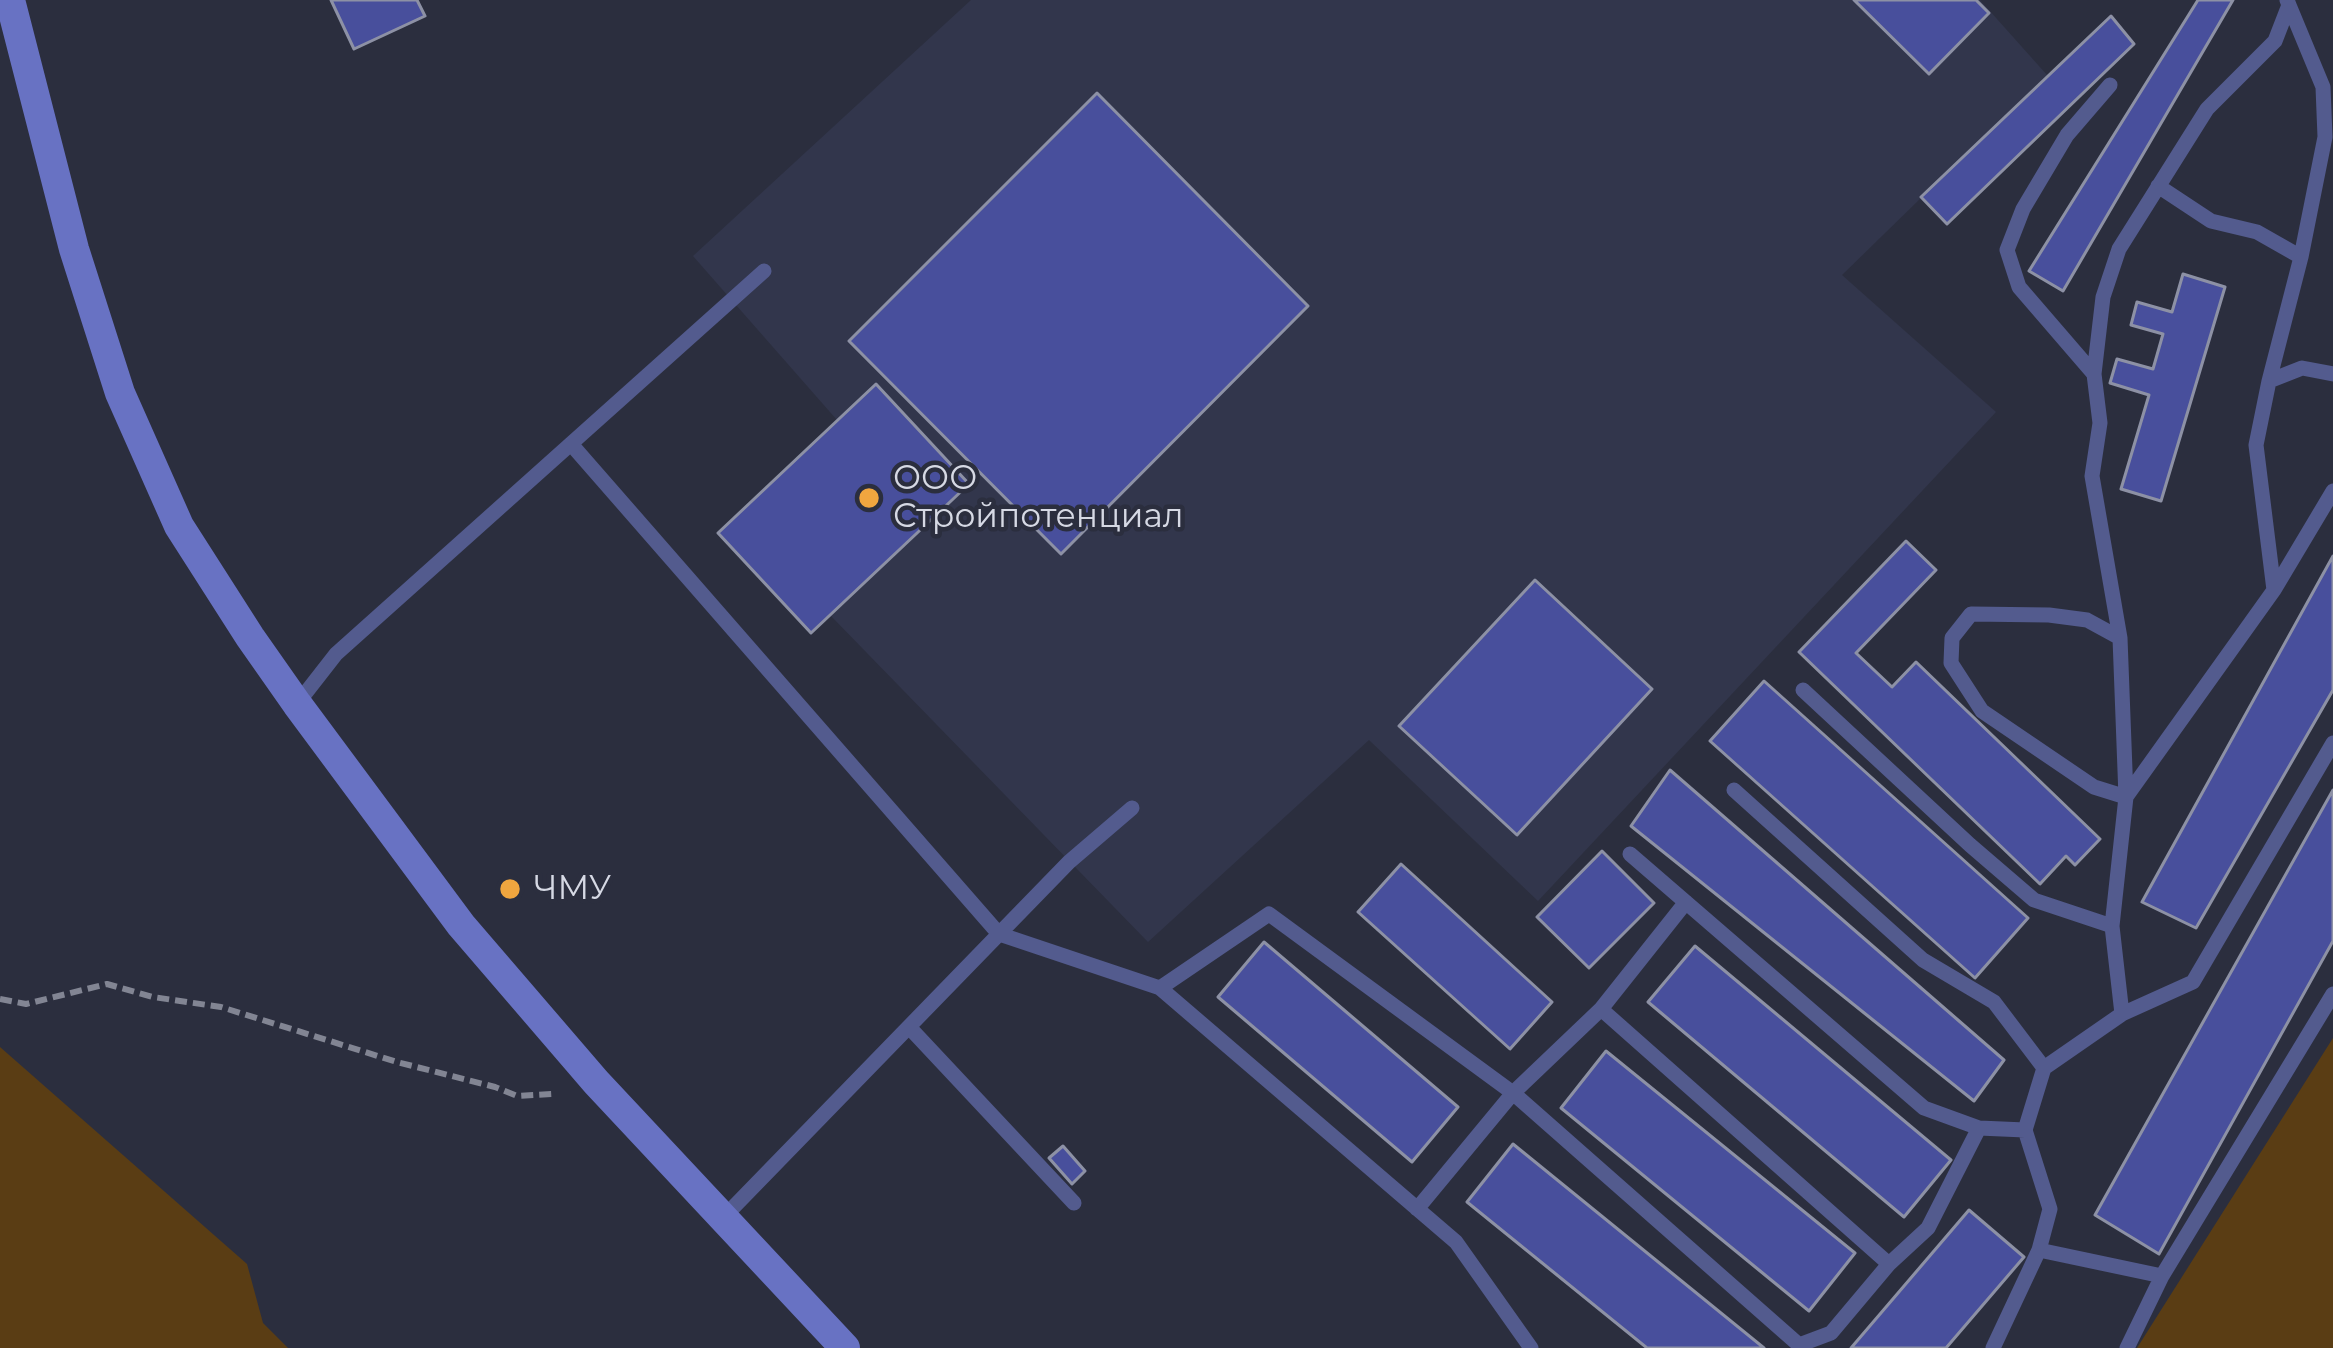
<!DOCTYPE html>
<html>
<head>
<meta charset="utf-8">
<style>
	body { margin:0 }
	canvas { display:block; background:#2b2e3e }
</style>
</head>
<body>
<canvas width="2333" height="1348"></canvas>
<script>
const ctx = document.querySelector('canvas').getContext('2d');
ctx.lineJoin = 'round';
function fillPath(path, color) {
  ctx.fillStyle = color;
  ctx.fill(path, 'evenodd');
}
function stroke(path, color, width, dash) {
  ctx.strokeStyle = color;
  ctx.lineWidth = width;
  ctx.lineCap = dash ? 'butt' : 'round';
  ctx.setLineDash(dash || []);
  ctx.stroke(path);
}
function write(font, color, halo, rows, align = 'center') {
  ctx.font = font + ' Montserrat,sans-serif';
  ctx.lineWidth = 9;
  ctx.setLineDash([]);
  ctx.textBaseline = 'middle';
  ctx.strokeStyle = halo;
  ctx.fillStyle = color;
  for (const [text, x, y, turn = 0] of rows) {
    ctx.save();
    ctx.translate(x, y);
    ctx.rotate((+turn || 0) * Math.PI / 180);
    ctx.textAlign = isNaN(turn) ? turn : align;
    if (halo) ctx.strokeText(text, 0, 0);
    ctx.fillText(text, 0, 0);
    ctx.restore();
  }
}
const built = new Path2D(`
	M971,0H1980L2047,75L1842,275L1996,412L1538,901L1369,740L1148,942L831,616L811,633L718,533L837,420L693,256Z`);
const green = new Path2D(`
	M2333,1038V1348H2137Z
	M0,1047L247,1264L263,1323L288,1348H0Z`);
const building = new Path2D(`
	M331,0H417L425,16L354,49Z
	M1854,0H1976L1989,13L1929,74Z
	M2198,0H2233L2063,291L2029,271Z
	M2111,16L2134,44L1947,224L1921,197Z
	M1097,93L1308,306L1061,554L849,341Z
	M2183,274L2225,287L2161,501L2121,489L2149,395L2110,383L2117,359L2153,369L2163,334L2131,325L2137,302L2172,312Z
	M876,384L969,484L811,633L718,533Z
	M1906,541L1936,570L1856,653L1892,687L1916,662L2100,839L2075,865L2066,856L2040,884L1799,652Z
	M2333,556V690L2196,928L2142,902Z
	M1535,580L1652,689L1517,835L1399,726Z
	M1764,681L2028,918L1975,978L1710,741Z
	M1670,770L2004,1060L1974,1101L1631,826Z
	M2333,790V941L2159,1254L2095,1215Z
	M1602,851L1654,903L1589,968L1537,917Z
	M1401,864L1552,1002L1510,1049L1358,912Z
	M1264,942L1458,1107L1412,1162L1218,997Z
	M1695,946L1951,1160L1904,1217L1648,1002Z
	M1606,1051L1855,1253L1809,1311L1561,1108Z
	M1513,1144L1764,1348H1647L1467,1202Z
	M1063,1146L1085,1171L1072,1184L1049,1158Z
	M1969,1210L2024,1257L1946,1348H1851Z`);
const path = new Path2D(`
	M0,999L26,1004L107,984L153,997L221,1007L397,1062L495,1087L517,1096L553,1094`);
const service = new Path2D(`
	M2158,186L2211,221L2257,232L2301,257
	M2094,374L2019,287L2007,250L2023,209L2067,135L2110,85
	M2269,381L2302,368L2333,374
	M571,444L999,934L722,1219
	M2274,590L2256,445L2269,381L2301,257L2325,137L2323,87L2289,5
	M2120,638L2087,620L2049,615L1971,614L1952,638L1951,663L1982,711L2094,787L2126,797L2120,638L2092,476L2100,423L2094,374L2103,297L2119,249L2207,109L2275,41L2289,5L2287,0
	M1803,690L1970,845L2034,900L2112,926
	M297,704L336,654L764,271
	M1734,790L1923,960L1994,1002L2044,1068
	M1132,808L1069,862L999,934L1160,988L1456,1242L1531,1348
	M1630,854L1924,1108L1979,1128L2025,1130
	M1160,988L1269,914L1513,1093L1799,1345
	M1601,1009L1889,1264
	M2122,1014L2112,926L2126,797L2274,590L2333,491
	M909,1027L1074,1203
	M1417,1209L1513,1093L1601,1009L1686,902
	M2039,1250L2162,1276
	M1799,1348V1345L1831,1333L1889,1264L1928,1228L1979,1128
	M1993,1348L2039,1250L2050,1209L2025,1130L2044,1068L2122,1014L2193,982L2333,743
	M2127,1348L2162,1276L2333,994`);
const secondary = new Path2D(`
	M10,0L74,249L120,393L179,526L250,637L297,704L461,925L596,1082L845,1348`);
const markers = [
	[869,498,12,"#f0a63f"],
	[510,889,12,"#f0a63f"]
];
const poiNames = [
	["ООО",893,479],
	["Стройпотенциал",893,517],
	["ЧМУ",534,889]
];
fillPath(built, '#32364c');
fillPath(green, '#5a3d14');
fillPath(building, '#484f9c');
stroke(building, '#8d91a5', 3);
stroke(path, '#828593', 6, [12, 6]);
stroke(service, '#535b8e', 15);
stroke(secondary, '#6872c3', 30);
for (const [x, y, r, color] of markers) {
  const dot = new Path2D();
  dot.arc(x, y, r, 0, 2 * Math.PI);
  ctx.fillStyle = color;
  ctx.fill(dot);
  stroke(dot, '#2b2e3e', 4.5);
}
write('33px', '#d6d9e4', '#2b2e3e', poiNames, 'left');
</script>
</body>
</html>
